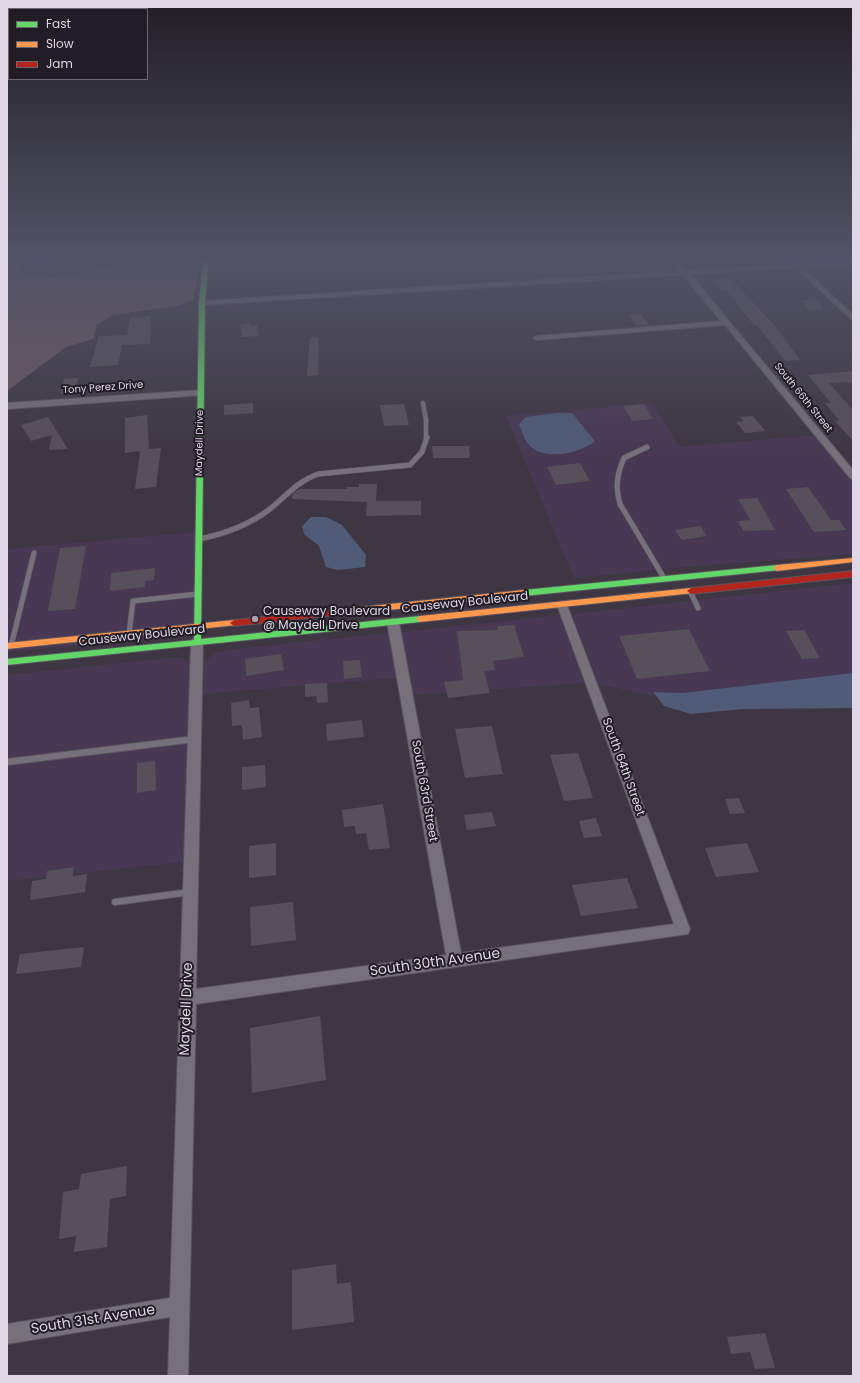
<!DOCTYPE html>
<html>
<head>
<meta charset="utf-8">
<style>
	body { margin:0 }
	#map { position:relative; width:860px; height:1383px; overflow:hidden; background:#3e3743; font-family:Poppins,sans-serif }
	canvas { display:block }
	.frame { position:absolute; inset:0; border:8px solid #dfd7e6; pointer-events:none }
	.legend { position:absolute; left:8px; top:8px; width:140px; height:72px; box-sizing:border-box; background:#221c27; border:1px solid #6e6773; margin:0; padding:5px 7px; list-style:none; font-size:12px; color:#dfd7e6 }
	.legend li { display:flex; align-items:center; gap:8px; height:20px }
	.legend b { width:20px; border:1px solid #6e6773 }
</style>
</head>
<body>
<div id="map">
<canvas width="860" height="1383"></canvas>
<div class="frame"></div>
<ul class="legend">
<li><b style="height:5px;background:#63d668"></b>Fast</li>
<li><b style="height:5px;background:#ff974d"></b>Slow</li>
<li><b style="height:5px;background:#b3261e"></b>Jam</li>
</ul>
</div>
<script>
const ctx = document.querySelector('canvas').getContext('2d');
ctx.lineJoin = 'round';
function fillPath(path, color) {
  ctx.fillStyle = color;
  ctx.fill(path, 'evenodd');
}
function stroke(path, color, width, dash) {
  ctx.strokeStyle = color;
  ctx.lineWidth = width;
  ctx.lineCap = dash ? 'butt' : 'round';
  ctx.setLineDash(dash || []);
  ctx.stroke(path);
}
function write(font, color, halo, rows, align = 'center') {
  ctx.font = font + ' Poppins,sans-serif';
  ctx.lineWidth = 4;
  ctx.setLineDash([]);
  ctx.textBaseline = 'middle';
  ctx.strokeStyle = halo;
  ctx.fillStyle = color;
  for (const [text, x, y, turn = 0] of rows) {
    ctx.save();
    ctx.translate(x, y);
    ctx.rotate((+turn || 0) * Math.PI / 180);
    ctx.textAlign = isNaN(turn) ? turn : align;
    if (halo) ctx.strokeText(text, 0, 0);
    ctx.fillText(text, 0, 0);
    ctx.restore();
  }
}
const built = new Path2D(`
	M653,403L679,447L816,435L853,483V554L697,566L574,578L506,416Z
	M196,532L193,634L7,652V549Z
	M853,583V673L683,693H654L656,697L599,684L572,614Z
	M560,615L584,683L414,695L402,632Z
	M389,633L397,678L203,694L204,662L208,661L216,653L233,649Z
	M169,658H184L190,663L183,862L7,881V675Z`);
const green = new Path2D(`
	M7,260H16L21,265L20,272L53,278L140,260H201L203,263L198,273L193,300L176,306L113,315L97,325L93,339L66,347L7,391Z`);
const water = new Path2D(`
	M558,413H572L595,441C579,454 540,463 526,441C523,436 521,429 519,424L526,417Z
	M311,517H326L342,525L366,555L365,567L338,570L326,567L319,546L304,534L302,526Z
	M853,673V708L743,709L691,714L664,706L653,692L683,693Z`);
const building = new Path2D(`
	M713,279H731L775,326L800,360L785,361L757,325H754L726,290H722Z
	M816,299L825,309L810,310L802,300Z
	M641,314L649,325L636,326L629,315Z
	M151,316L150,344L122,345L118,365L90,367L99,336L127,335L130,318Z
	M251,323V326L257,325L259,336L242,337L240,324Z
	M310,337L319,338L318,375L307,376Z
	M853,371V382L829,383L853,410V441L835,421L839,420L825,403H831L808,375Z
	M78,378L75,393L61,394L64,379Z
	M253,403V413L224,415V405Z
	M404,404L409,425L384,426L380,405Z
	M644,404L653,419L632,421L623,406Z
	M147,415L149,449L161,448L156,487L135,489L140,451L125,453V418Z
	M753,416L765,431L745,433L736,422L743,421L740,417Z
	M48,417L68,449L49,450L52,435L31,441L21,425Z
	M432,446H469L470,458H433Z
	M580,463L590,481L556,485L547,467Z
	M359,484H377L376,501H421V515L366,516L367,502L292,499V495L299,489H347V487H359Z
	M808,487L831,520H839L846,530L814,532L786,489Z
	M757,498L775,530L743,531L738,521L750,520L738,499Z
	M700,526L707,536L682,540L675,530Z
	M86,546L75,609L48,611L60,548Z
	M155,568L154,580L145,581V587L110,591L111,573Z
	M514,625L524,657L493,661L495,670L484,671L490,693L448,698L444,682L463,680L457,631L498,630L497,626Z
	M689,629L710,671L637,679L619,636Z
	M804,630L820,658L802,659L786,631Z
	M281,654L284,670L246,676L245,659Z
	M360,660L362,677L344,679L343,661Z
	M327,683L328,702L317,703L316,696L305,697V684Z
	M249,700L250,708L259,707L262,737L243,740L242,725L232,726L231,703Z
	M362,720L364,737L327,741L326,724Z
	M492,726L503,774L465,778L455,729Z
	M578,753L593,798L564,801L550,755Z
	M155,761L156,790L137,793V763Z
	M265,765L266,787L242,790V767Z
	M739,798L745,813L730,814L725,799Z
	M383,804L390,848L369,850L366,833L356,834L355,826L344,827L342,810Z
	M492,812L496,826L467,830L464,815Z
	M596,818L602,836L584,838L579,821Z
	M276,843V875L249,878V846Z
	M747,843L759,872L716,877L705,848Z
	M74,867L73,876L87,874L85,892L30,900L32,881L46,879L47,871Z
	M627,878L638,908L581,916L572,885Z
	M293,902L296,940L251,946L250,907Z
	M84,947L81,967L16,974L20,954Z
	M320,1016L326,1080L252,1093L250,1028Z
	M127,1166L126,1196L110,1199L107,1247L74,1252L76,1236L59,1239L63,1192L79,1189L81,1174Z
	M336,1264L337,1284L351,1282L354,1322L292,1330V1270Z
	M765,1333L775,1368L755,1369L750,1352L731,1354L727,1337Z`);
const laneFar2 = new Path2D(`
	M423,403L426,420V438`);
const laneFar1 = new Path2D(`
	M647,447L624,458C617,474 615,487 620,504L664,578
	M199,539C225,534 249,525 270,509C286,496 298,481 318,474L410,465L422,452L427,437
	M690,591L698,608
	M129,634L133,601L198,594
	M11,646L34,553`);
const lane = new Path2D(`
	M7,762L195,739
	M115,902L190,892`);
const street = new Path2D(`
	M43,260H70L67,262L41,263L40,262Z
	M672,260H679L687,270L853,260V264L803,267L853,315V321L796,268L690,274L853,470V479L850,478L725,325L537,340L533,338L537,336L721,321L683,275L202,305L198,303L202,301L680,271Z
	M201,390L204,391V395L7,409V403Z
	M562,601L567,605L690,929L688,934L196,1004L188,1376H168L170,1317L7,1344V1324L170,1298L191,642L193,639H201L203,642L196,989L446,955L387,622L393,618L399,622L461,953L674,924L557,605Z`);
const fast = new Path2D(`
	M203,260H209L205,303L201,639L420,616L424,619L420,622L7,665V659L194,640L199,303Z
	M777,565L780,566L781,568L780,570L524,596L520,593L524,590Z`);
const slow = new Path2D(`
	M853,558V562L777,571L773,568L777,565Z
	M691,588L694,589L695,591L694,593L420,622L416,619L420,616Z
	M524,590L527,591L528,593L527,595L342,615L338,612L342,609Z
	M234,620L237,621L238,623L237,625L7,649V643Z`);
const jam = new Path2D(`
	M853,571V577L691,594L687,591L691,588Z
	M342,609L346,612L345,614L234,626L230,623L234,620Z`);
const markers = [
	[255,619,4,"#a79fad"]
];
const farStreetnames = [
	["Tony Perez Drive",103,388,-4],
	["South 66th Street",803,398,51],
	["Maydell Drive",200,443,-89]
];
const streetNames = [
	["Causeway Boulevard",465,603,-6],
	["Causeway Boulevard",142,636,-6],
	["South 64th Street",623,767,70],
	["South 63rd Street",424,791,80]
];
const poiNames = [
	["Causeway Boulevard",263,612],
	["@ Maydell Drive",263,626]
];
const nearStreetnames = [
	["South 30th Avenue",435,963,-8],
	["Maydell Drive",187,1009,-88],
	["South 31st Avenue",93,1320,-9]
];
fillPath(built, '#483853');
fillPath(green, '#6b5760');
fillPath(water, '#505b77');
fillPath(building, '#574f5a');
stroke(laneFar2, '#5a545f', 5.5);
stroke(laneFar1, '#5a545f', 6);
stroke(lane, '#5a545f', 8);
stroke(street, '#5a545f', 2);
stroke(fast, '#5a545f', 2);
stroke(slow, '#5a545f', 2);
stroke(jam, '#5a545f', 2);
stroke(laneFar2, '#76707a', 4);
stroke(laneFar1, '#76707a', 5);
stroke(lane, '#76707a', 6);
fillPath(street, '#76707a');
fillPath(fast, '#63d668');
fillPath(slow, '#ff974d');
fillPath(jam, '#b3261e');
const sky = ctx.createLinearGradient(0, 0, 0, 454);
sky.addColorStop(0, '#221e25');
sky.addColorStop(0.57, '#525366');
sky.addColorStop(1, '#52536600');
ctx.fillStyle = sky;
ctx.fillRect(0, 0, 860, 454);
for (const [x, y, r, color] of markers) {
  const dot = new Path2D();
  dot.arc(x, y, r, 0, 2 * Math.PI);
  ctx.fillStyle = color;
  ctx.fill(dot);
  stroke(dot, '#221c27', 1.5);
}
write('10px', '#dfd7e6', '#221c27', farStreetnames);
write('12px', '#dfd7e6', '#221c27', streetNames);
write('12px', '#dfd7e6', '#221c27', poiNames, 'left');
write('14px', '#dfd7e6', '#221c27', nearStreetnames);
</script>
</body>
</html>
